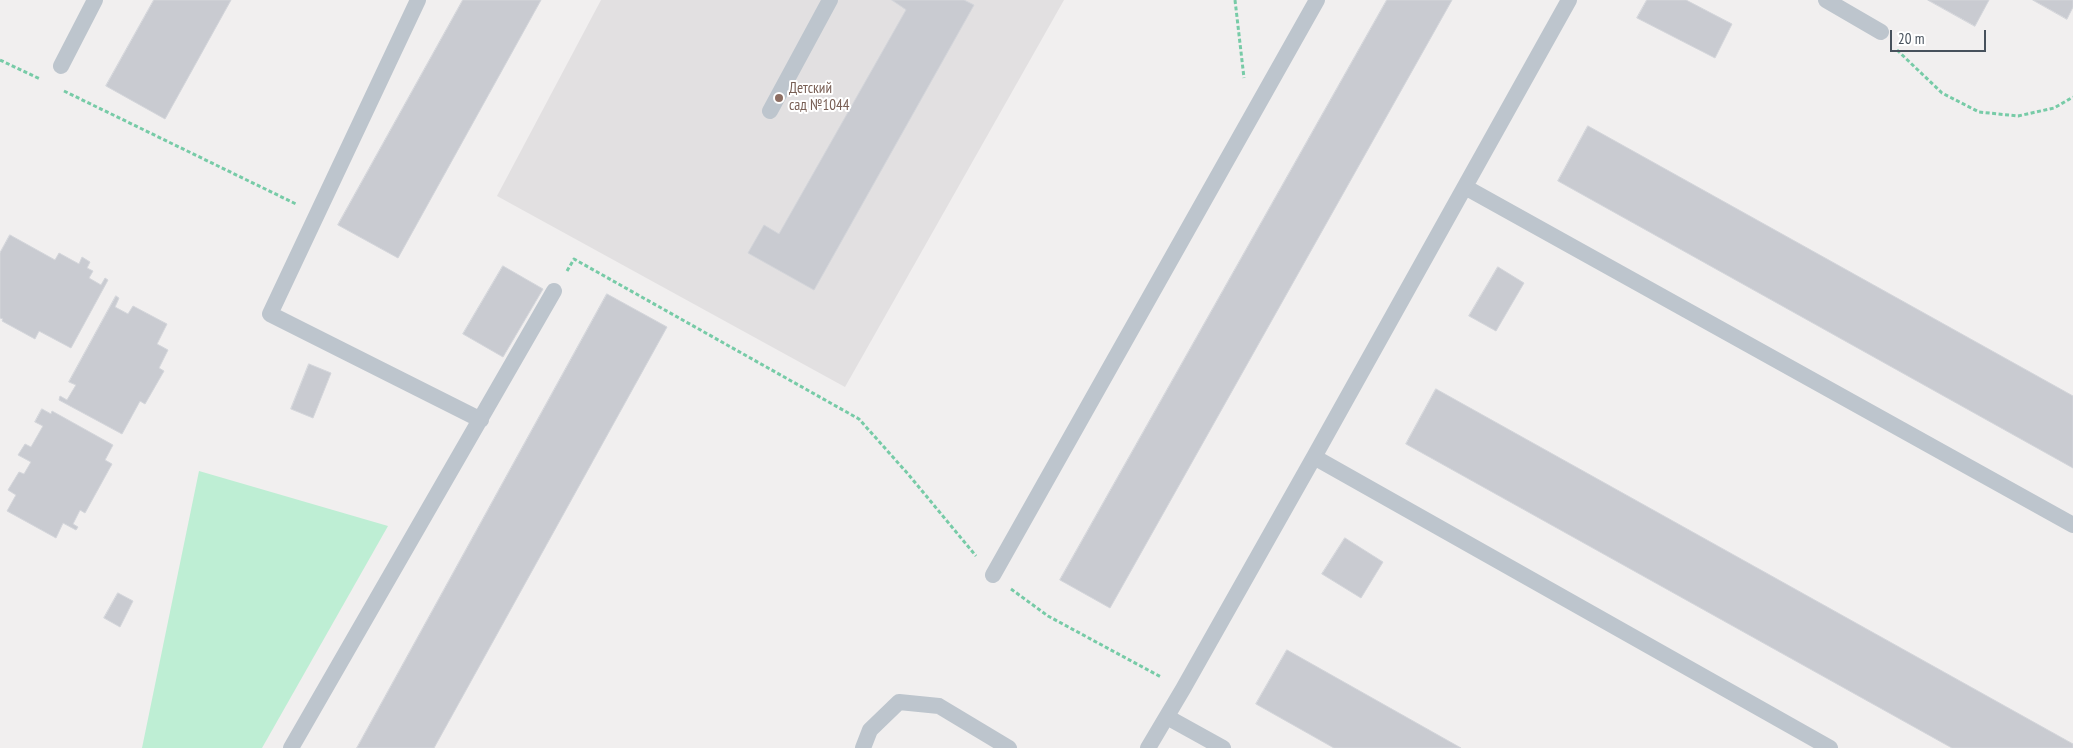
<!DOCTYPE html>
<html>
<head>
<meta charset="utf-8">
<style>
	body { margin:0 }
	#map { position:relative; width:2073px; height:748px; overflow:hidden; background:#f1efef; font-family:"PT Sans Narrow",sans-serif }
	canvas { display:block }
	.scale { position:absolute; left:1890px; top:30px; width:96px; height:22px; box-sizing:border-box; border:2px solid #47515c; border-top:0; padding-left:6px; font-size:15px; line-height:18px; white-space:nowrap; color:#47515c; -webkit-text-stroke:4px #fff; paint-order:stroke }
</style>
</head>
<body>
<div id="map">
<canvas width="2073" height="748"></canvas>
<div class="scale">20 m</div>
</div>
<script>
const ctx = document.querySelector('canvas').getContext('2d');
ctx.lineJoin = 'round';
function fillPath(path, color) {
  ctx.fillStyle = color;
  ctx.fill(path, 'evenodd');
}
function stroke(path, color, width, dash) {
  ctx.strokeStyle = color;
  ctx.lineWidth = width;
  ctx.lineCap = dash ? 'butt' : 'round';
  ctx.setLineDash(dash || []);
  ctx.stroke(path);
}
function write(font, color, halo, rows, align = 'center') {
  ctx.font = font + ' "PT Sans Narrow",sans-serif';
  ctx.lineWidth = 4;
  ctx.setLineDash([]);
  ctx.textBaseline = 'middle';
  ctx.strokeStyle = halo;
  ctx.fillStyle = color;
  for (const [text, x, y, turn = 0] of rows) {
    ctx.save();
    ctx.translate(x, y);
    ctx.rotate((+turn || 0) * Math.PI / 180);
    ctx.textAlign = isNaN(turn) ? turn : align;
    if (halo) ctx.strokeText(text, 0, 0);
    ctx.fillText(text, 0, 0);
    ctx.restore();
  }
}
const education = new Path2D(`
	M601,0H1064L845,387L497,196Z`);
const green = new Path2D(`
	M199,471L388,526L262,748H142Z`);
const building = new Path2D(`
	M154,0H231L165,119L106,86Z
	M463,0H541L398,258L338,225Z
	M892,0H964L974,5L814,290L748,253L764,225L779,234L906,10Z
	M1387,0H1452L1110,608L1060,580Z
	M1647,0H1686L1732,24L1715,58L1637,18Z
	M1928,0H1989L1975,26Z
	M2033,0H2073V7L2067,19Z
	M1588,126L2073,396V468L1558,181Z
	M10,235L55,260L59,253L79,264L82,257L90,262L87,268L93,271L89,278L101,285L105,278L108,280L71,348L39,331L35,339L2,321L3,319L0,318V253Z
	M503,266L543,289L503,357L463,334Z
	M1498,267L1524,283L1496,331L1469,316Z
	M607,294L667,327L434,748H357Z
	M116,296L119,298L115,307L128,314L133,306L167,324L157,344L168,350L159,368L164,371L145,404L140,401L122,434L59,400L60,396L67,400L76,385L69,382Z
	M309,364L331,373L313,418L291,409Z
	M1436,389L2073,744V748H1952L1406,444Z
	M42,409L51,414L52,411L113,445L105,460L112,464L85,513L80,510L73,524L78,527L76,530L63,523L56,538L7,511L16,495L8,490L19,472L24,474L31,462L18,455L25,444L31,447L43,426L35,422Z
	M1345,538L1383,562L1361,598L1322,574Z
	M118,593L133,601L120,627L104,618Z
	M1287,650L1461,748H1334L1256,704Z`);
const path = new Path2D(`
	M1235,0L1244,78
	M1897,50L1942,93L1979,112L2018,116L2054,108L2073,97
	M0,60L40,79
	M64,91L296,204
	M567,271L574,259L859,419L908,474L976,556
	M1011,589L1048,616L1161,677`);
const service = new Path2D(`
	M418,0L270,314L481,420
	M1826,0L1881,32
	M61,66L95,0
	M770,111L830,0
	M1465,187L2073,525
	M1314,457L1830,748
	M993,575L1317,0
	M1167,717L1223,748
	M291,748L554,291
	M863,748L870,730L899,702L939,706L1009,748
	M1148,748L1183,689L1314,457L1569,0`);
const markers = [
	[779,98,5,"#8d6e63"]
];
const educationNames = [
	["Детский",789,89],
	["сад №1044",789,106]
];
fillPath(education, '#e2e0e1');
fillPath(green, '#beeed4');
fillPath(building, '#c9cbd1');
stroke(building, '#d3d5da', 1);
stroke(path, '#77cba7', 3, [4, 2.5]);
stroke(service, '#bdc5cd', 16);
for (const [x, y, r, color] of markers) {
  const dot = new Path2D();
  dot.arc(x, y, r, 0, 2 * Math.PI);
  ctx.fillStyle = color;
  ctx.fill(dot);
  stroke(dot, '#fff', 2);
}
write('15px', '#785e54', '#fff', educationNames, 'left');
</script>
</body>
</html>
